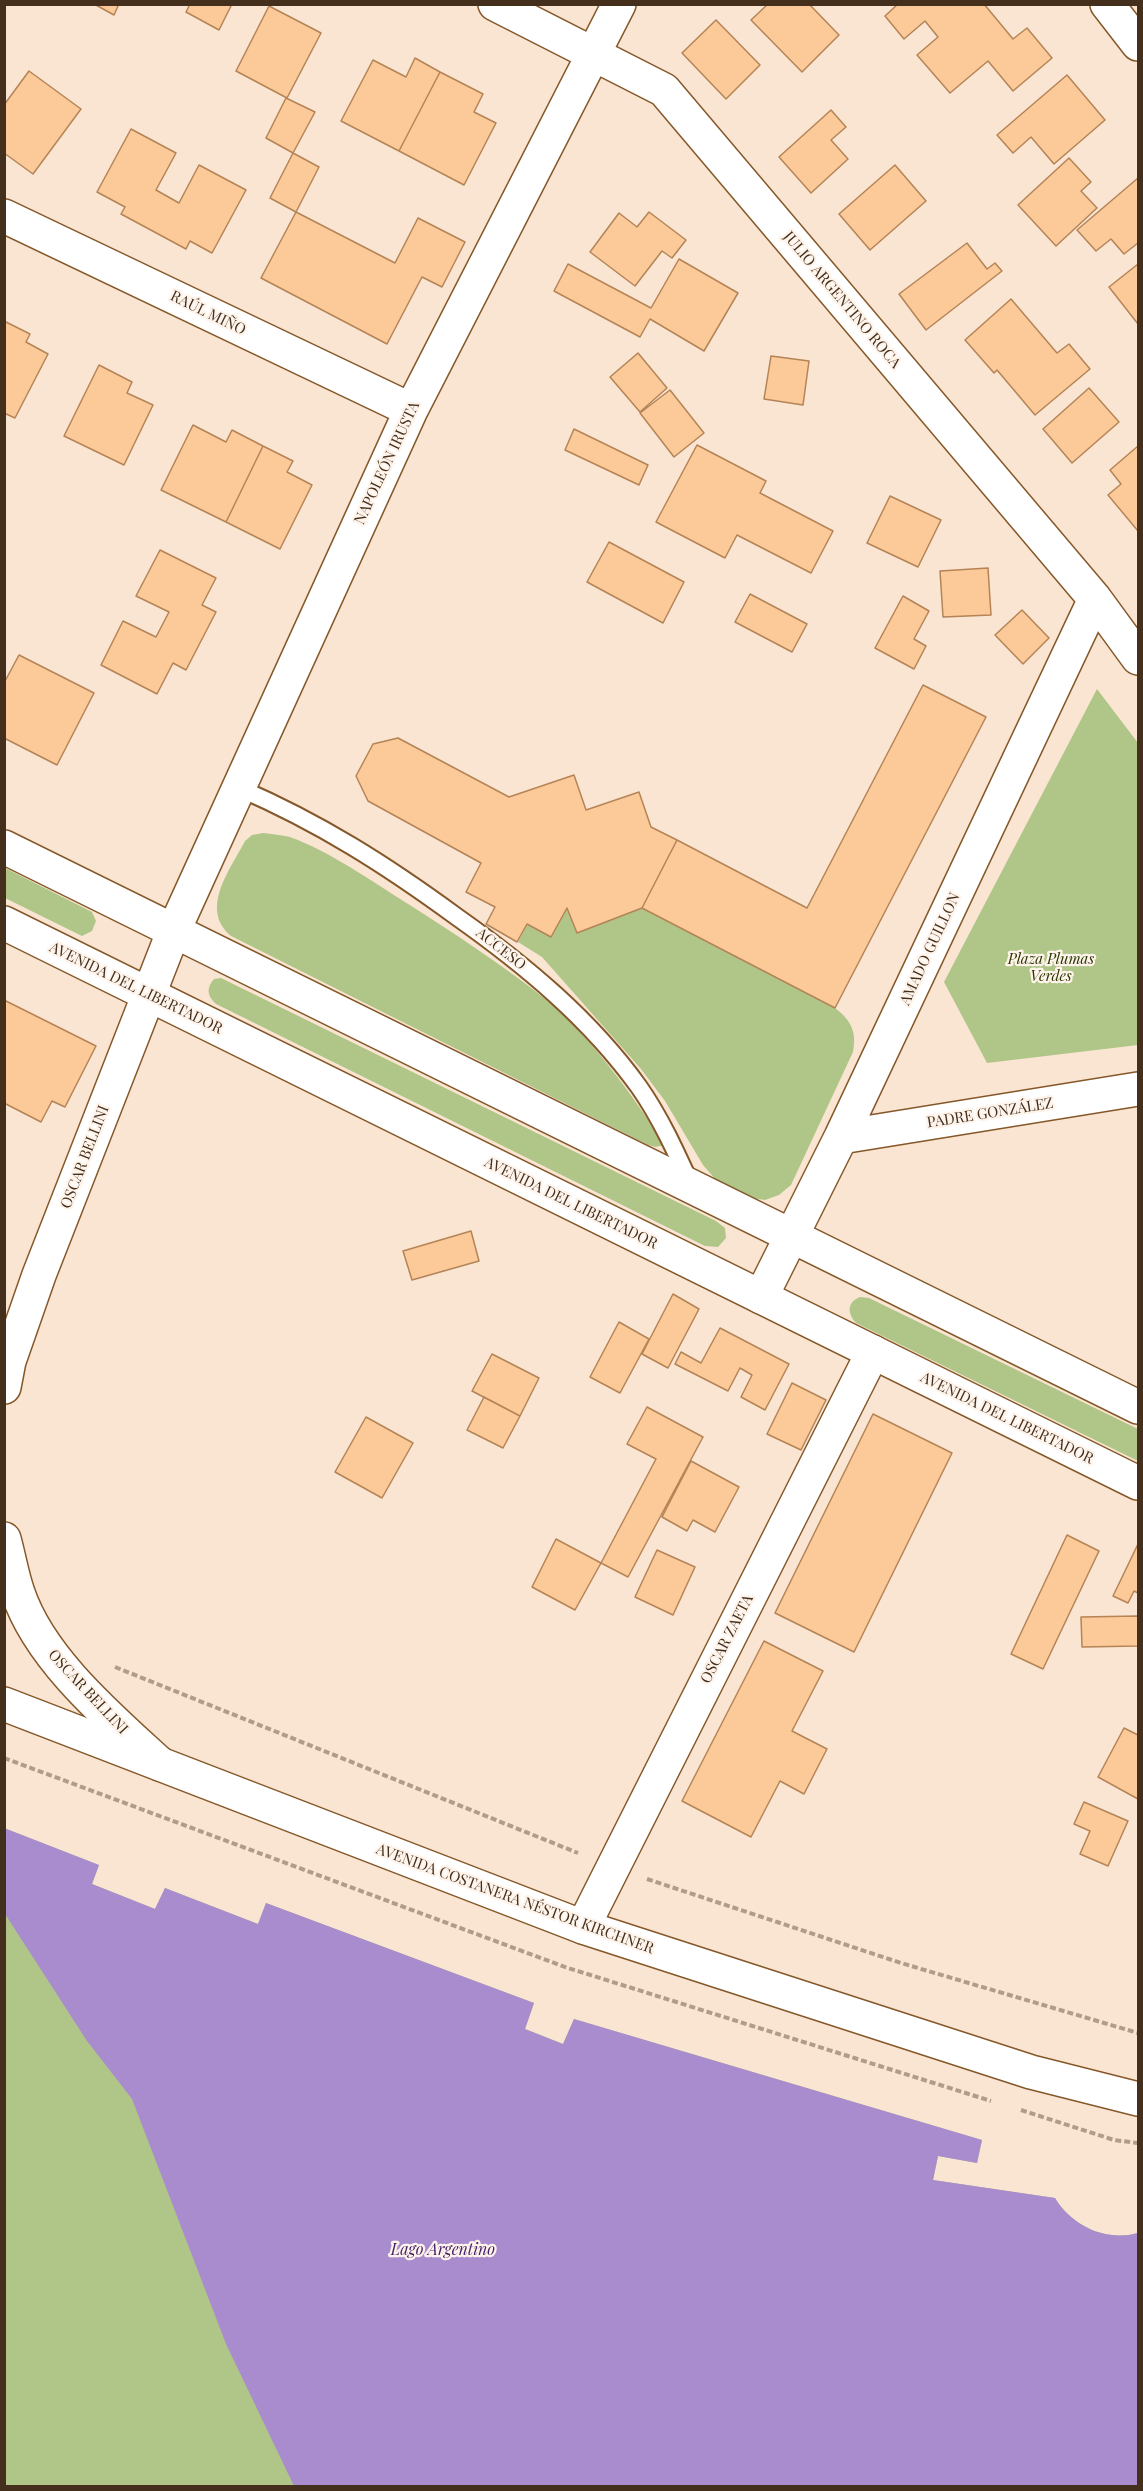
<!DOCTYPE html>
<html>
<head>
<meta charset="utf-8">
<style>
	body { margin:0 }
	#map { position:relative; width:1143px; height:2491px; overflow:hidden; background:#fae5d2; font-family:"Playfair Display",serif }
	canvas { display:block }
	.frame { position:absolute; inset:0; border:6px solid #432f1c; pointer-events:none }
</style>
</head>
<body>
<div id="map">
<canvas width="1143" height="2491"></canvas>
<div class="frame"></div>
</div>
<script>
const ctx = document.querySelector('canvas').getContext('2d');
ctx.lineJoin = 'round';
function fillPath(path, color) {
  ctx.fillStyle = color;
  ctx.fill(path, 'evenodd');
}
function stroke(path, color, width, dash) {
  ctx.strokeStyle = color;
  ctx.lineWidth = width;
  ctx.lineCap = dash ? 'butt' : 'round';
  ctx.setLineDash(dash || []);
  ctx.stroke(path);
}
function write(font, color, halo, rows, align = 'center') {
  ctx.font = font + ' "Playfair Display",serif';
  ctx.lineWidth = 4.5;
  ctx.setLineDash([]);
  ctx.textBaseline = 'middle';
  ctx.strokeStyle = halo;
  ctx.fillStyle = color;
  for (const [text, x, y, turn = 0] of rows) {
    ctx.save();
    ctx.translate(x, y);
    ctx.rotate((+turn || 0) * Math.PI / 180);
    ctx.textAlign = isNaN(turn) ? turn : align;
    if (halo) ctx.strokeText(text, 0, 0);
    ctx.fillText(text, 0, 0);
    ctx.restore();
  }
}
const green = new Path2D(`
	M1097,689L1138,743V1045L987,1063L944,982Z
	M263,833C272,834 282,835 290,837C329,851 370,880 405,902C452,932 500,963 544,998C593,1039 630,1092 665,1145L655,1147L648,1145L231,936C199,909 230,870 245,841L252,835Z
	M5,868L92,912L96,921L92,931L82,936L5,898Z
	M567,908L577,933L642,908L835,1008C851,1020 857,1032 853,1052L791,1185L779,1195L765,1200L752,1198L717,1181L703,1165L665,1101L641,1069L542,957L518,942L527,924Z
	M221,978L716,1221L725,1228L726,1238L718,1247L705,1246L216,1004C207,996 206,988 214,979Z
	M860,1297L869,1298L1138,1429V1461L856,1323C847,1313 847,1302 860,1297Z
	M4,1828L99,1865L92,1884L155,1909L165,1888L258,1924L266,1903L534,2003L525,2029L563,2044L574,2019L982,2140L977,2163L938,2156L933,2180L1055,2198C1072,2226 1106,2242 1138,2233V2486H5Z`);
const water = new Path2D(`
	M4,1828L99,1865L92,1884L155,1909L165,1888L258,1924L266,1903L534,2003L525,2029L563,2044L574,2019L982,2140L977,2163L938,2156L933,2180L1055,2198C1072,2226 1106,2242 1138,2233V2486H294L226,2344L132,2099L87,2041L5,1914Z`);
const building = new Path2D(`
	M94,4H119L114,15Z
	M190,4H232L219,30L186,12Z
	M768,4H809L839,35L802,72L751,20Z
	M898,4H984L1013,39L1027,28L1052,58L1013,91L988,61L950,93L917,55L938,37L925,21L904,39L885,16Z
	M269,6L321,33L287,98L236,71Z
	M716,20L760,65L726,99L682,53Z
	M415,58L440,72L399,151L341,121L373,60L406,77Z
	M29,71L81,109L33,174L4,153V105Z
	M440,72L483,94L474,112L496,123L464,185L399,151Z
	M1067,75L1105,120L1054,164L1031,137L1013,153L997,135Z
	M286,98L315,112L293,153L266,138Z
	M831,110L846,127L831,140L848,159L811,193L779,157Z
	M131,129L176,153L156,190L179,203L199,165L246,190L212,253L190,241L186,249L121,214L125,207L97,192Z
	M293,153L319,167L296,212L395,263L418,218L465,242L442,287L422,277L387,344L261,278L296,212L270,198Z
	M1069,158L1091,182L1081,191L1097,208L1056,246L1018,205Z
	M895,165L926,201L870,250L839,214Z
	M1138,178V243L1124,254L1111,239L1096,251L1077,230Z
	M649,212L686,240L672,258L662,251L635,286L590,252L619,213L637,227Z
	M967,243L987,269L995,263L1002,271L926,330L899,294Z
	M679,259L738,293L704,351L650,319L640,337L554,291L568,264L651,308Z
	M1138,264V324L1109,287Z
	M1011,299L1057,353L1069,344L1090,369L1035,415L997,370L994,373L965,340Z
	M4,321L30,334L26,342L48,354L15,418L4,413Z
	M638,353L667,388L640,412L610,377Z
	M771,356L809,361L803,405L764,399Z
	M99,365L132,382L127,393L153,405L124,465L64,436Z
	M1089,388L1119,422L1072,463L1043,429Z
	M670,390L704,433L674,457L640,413Z
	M193,425L226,442L232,430L263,446L226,522L161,490Z
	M574,429L648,465L639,485L565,450Z
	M697,445L766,481L760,493L833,531L811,573L737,535L725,558L656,522Z
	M263,446L293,461L287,472L312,485L280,549L226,522Z
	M1138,446V531L1108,495L1121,484L1110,470Z
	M890,496L941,520L918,567L867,543Z
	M609,542L684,582L663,623L587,582Z
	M160,550L216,578L202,605L216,612L186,670L173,663L157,694L101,665L123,621L156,637L169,612L136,596Z
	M988,568L991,615L943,617L940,571Z
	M750,594L807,624L792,652L735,622Z
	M903,596L929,611L914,639L926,646L914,669L875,648Z
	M1022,610L1049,638L1023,664L995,635Z
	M19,655L94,693L57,765L4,738V683Z
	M923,685L986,717L835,1008L642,908L677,840L807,908Z
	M398,738L509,797L574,775L586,810L639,792L651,827L677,840L642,908L577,933L567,908L551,937L527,924L517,942L486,924L495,907L466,892L481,863L368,801L356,776L373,744Z
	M4,1000L96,1046L65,1107L52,1101L41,1122L4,1103Z
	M471,1231L479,1261L412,1280L403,1251Z
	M673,1294L699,1309L668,1368L642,1354Z
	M619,1322L649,1339L620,1393L590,1377Z
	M720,1328L789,1364L765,1410L741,1397L752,1375L740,1368L728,1391L675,1364L681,1352L701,1363Z
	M492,1354L539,1378L520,1416L472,1391Z
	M792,1383L826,1400L801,1450L767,1434Z
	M484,1397L520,1416L503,1448L467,1430Z
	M647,1407L703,1437L628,1577L601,1563L656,1459L627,1444Z
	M873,1414L952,1453L854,1652L775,1613Z
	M366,1417L413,1443L382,1498L335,1472Z
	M691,1461L739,1487L715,1532L693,1520L687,1531L662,1517Z
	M1067,1535L1099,1551L1043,1669L1011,1654Z
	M556,1539L601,1563L575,1610L532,1587Z
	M1138,1544V1593L1134,1591L1128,1603L1113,1596Z
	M657,1550L695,1567L673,1615L635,1597Z
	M1138,1616V1646L1082,1647L1081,1617Z
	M764,1641L823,1671L792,1731L827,1749L804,1794L780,1781L751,1837L682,1801Z
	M1124,1728L1138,1735V1799L1098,1777Z
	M1084,1802L1128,1821L1108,1866L1080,1854L1090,1831L1074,1824Z`);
const path = new Path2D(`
	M115,1667L578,1853
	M4,1758L565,1967L991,2101
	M647,1879L901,1963L1138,2033
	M1021,2110L1114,2140L1138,2143`);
const lane = new Path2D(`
	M239,788C320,823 386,865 457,917C525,965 590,1019 639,1087C660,1117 675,1150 690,1183`);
const street = new Path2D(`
	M495,4L664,90L1095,599L1138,658
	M4,216L411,410
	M841,1137L1138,1089
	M761,1297L841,1137L1095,599
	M4,1387L9,1361L39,1275L174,930L411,410L619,4
	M4,1539C9,1557 12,1576 18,1593C40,1659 110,1718 160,1764
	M583,1927L873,1352`);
const secondary = new Path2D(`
	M1107,4L1138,44
	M4,1704L583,1927L1031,2072L1138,2099`);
const primary = new Path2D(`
	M4,847L1138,1407
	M4,923L1138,1483`);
const streetNames = [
	["JULIO ARGENTINO ROCA",842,300,50],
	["RAÚL MIÑO",208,313,26],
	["NAPOLEÓN IRUSTA",387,463,-65],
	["ACCESO",501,949,38],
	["AMADO GUILLON",930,949,-65],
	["AVENIDA DEL LIBERTADOR",136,988,26],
	["PADRE GONZÁLEZ",990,1113,-9],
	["OSCAR BELLINI",85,1157,-69],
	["AVENIDA DEL LIBERTADOR",571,1203,26],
	["AVENIDA DEL LIBERTADOR",1007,1418,26],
	["OSCAR ZAETA",727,1639,-63],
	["OSCAR BELLINI",88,1692,47],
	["AVENIDA COSTANERA NÉSTOR KIRCHNER",515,1899,20]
];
const parkNames = [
	["Plaza Plumas",1051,959],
	["Verdes",1051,976]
];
const waterNames = [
	["Lago Argentino",443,2250]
];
fillPath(green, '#b0c688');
fillPath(water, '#a98cce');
fillPath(building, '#fcc999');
stroke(building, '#b48457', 1.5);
stroke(lane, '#85582a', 20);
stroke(street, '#85582a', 36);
stroke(secondary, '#85582a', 36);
stroke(primary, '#85582a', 36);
stroke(path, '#b19c89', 4, [6, 3]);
stroke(lane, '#fff', 16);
stroke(street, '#fff', 33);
stroke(secondary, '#fff', 33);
stroke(primary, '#fff', 33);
write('15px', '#432f1c', '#fff4eb', streetNames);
write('italic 15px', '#2a3801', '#fff4eb', parkNames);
write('italic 16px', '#451d6a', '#fff4eb', waterNames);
</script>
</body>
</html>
